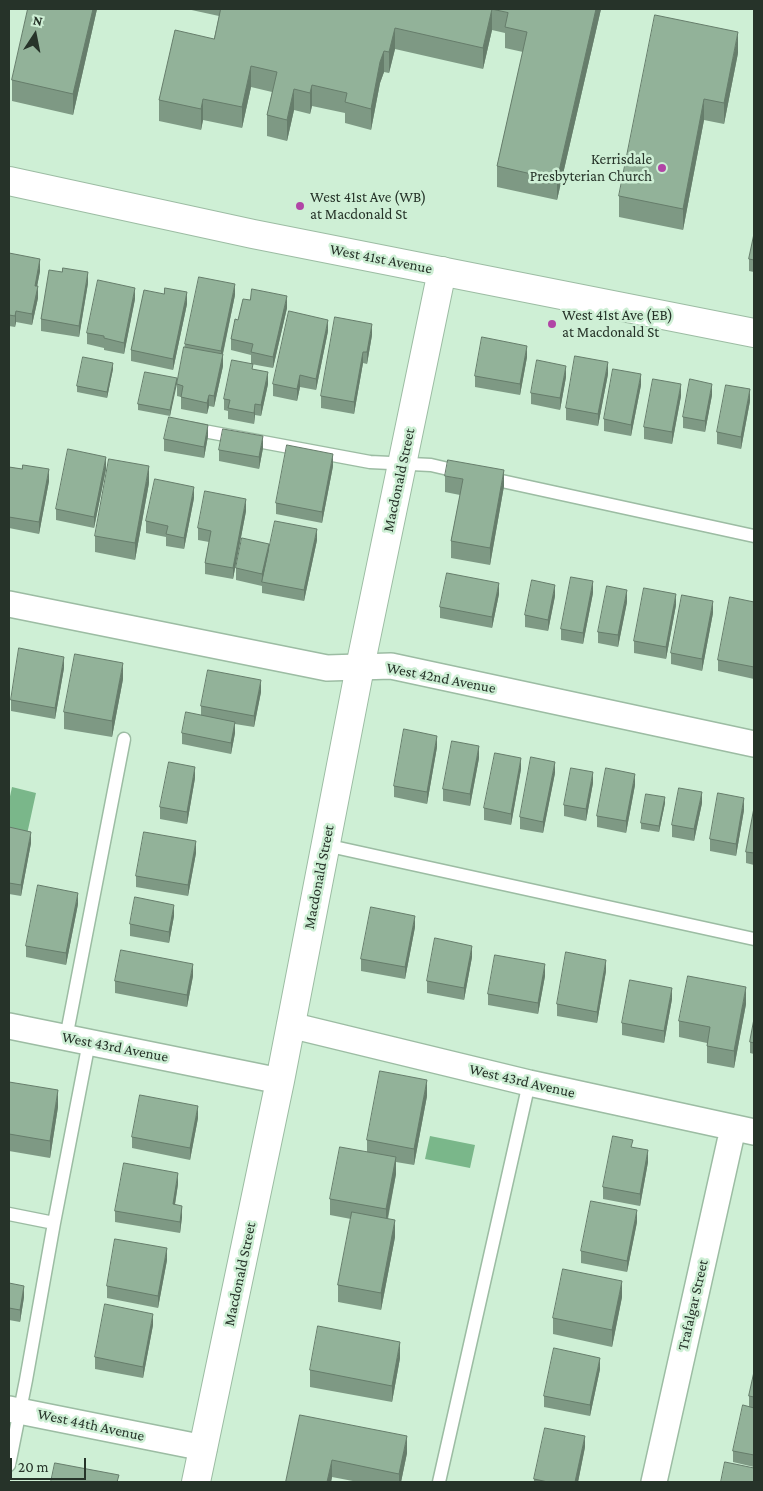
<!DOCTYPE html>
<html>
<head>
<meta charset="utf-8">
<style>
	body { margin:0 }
	#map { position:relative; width:763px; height:1491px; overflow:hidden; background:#ceefd5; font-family:"Crimson Pro",serif }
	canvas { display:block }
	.frame { position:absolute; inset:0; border:10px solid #263329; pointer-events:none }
	.north { position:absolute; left:10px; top:10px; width:50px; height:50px; -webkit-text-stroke:4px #ceefd5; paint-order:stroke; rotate:11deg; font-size:14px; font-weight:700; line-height:20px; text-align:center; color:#263329 }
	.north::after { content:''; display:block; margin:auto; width:18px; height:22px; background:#263329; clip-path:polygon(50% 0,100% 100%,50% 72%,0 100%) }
	.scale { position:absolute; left:10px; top:1458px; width:76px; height:22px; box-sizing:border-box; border:2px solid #263329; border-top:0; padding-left:6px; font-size:15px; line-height:18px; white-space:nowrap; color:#263329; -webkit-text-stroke:4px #ceefd5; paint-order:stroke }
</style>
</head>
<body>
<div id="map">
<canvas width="763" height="1491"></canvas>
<div class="frame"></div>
<div class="north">N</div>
<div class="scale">20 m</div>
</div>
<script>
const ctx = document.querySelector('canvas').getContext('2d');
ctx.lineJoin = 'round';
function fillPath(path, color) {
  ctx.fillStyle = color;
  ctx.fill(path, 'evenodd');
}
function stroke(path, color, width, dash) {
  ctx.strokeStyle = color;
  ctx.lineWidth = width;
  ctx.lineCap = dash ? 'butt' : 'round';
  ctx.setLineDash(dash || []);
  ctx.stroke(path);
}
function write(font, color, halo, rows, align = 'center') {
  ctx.font = font + ' "Crimson Pro",serif';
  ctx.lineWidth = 5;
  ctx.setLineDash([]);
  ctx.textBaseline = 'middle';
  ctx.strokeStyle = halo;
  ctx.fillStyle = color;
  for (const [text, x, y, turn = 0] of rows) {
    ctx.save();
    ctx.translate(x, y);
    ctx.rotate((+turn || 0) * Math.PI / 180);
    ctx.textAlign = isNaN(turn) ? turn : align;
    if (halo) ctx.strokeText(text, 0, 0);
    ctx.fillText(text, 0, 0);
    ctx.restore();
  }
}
const water = new Path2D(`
	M12,787L36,793L26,839L9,836V801Z
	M430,1136L475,1145L470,1168L425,1159Z`);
const service = new Path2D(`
	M193,429L370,462L431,465L461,472
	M488,478L754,536
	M325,845L754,939
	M66,1038L124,739
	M9,1214L54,1223
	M9,1465L26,1380L54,1223L89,1042
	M439,1482L529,1083`);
const minor = new Path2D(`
	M9,604L327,668L391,666L754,744
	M290,1025L529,1083L754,1132
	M9,1026L280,1081
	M9,1409L204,1448
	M654,1482L733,1128`);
const tertiary = new Path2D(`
	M196,1482L280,1081L360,667L442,271`);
const secondary = new Path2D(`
	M9,181L253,234L754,333`);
const wall = new Path2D(`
	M28,9H97L73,115L12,101V80Z
	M187,9H601L557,200L497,187V166L523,52L505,48V33L492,30L483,69L395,49L389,73L384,72L380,83L371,130L345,123V113L312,106L310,114L294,110L287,141L267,136V115L272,92L251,87L242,128L203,120L201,130L159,121V100L214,39L219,16Z
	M738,53L724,124L704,120L683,230L619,217V196Z
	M754,234V272L749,271V259Z
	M9,253L40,271L37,286L38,298L32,325L16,322L15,327L9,326Z
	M88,283L79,337L41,331V319Z
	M164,294L187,304L173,370L131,361V350Z
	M235,295L223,354V366L214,407L209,406L207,414L181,409V397L177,396V384L185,344Z
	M135,299L124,354L104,350V348L87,344V333Z
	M287,308L273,368L251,364V355L231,350V339L238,320Z
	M328,331L316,390L300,387L297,401L273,396V384Z
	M372,335L367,364L363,363L354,414L321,408V396Z
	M527,357L520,395L475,387V376Z
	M113,369L107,398L77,392V386Z
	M253,369L268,384L261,416L255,415L254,424L228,419V411L224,410V399Z
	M608,374L598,426L566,420V408Z
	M566,377L560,410L531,404V393Z
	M177,378L170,416L138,410V404Z
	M641,385L631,436L604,431V419Z
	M712,395L705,432L683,428V417Z
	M681,396L672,444L644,439V427Z
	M750,401L741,449L717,444V432Z
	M208,436L204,458L164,451V439Z
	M754,439V456H753V444Z
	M263,448L259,469L219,461V450Z
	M333,466L322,523L276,514V503Z
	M9,467L22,469L49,481L39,534L9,528Z
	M106,469L94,528L56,520V509Z
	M445,476L504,486L490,565L451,558V541L460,495L445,492Z
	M149,483L135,560L95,552V536Z
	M194,498L184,549L166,546V537L146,533V521Z
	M246,511L233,579L205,574V563L209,542L198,540V528Z
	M317,540L304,601L262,593V586L236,580V568L269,552Z
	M593,593L583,644L561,640V629Z
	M499,594L492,628L440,618V607Z
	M555,596L548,631L525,627V615Z
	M627,602L618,647L598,643V632Z
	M754,602V679L718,671V660Z
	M676,605L666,659L634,653V641Z
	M713,613L702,671L671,664V653Z
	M64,668L55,719L11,711V700Z
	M123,679L112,737L64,729V712Z
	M261,692L254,727L235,724V733L231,754L182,744V733L201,715V706Z
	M437,747L427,804L394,797V786Z
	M479,758L470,806L443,801V789Z
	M521,769L511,825L484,820V808Z
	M555,773L543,833L520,829V817Z
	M195,778L187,824L160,819V807Z
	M593,783L586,821L564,816V805Z
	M635,785L626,833L597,827V816Z
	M665,803L659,832L641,829V823Z
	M702,803L694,841L672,837V825Z
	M754,808V865L746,863V852Z
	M744,810L736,856L710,851V839Z
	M9,827L31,843L21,896L9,894Z
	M196,853L188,896L136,887V876Z
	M78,904L66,965L26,957V946Z
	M174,916L169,943L130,936V924Z
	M415,927L405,979L361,971V959Z
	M472,957L464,1000L427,993V981Z
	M606,971L597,1023L557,1016V1004Z
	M193,976L187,1007L115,993V981Z
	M545,976L538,1014L488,1005V994Z
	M672,999L664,1043L622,1035V1023Z
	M746,1004L734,1068L707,1063V1043L679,1037V1021Z
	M754,1019V1054L750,1053V1042Z
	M9,1082L58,1107L50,1158L9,1151Z
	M427,1096L414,1165L396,1162V1174L388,1219L395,1237L381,1310L338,1302V1285L351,1219L330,1215V1199L367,1152V1140Z
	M198,1118L190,1160L132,1148V1137Z
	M633,1147L648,1162L640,1206L603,1199V1187Z
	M178,1184L175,1205L182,1217L180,1233L115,1222V1211Z
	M637,1222L627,1272L581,1263V1251Z
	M167,1260L158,1308L107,1298V1286Z
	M9,1283L24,1297L20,1322L9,1320Z
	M622,1297L612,1347L553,1334V1318Z
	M153,1325L143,1378L95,1369V1357Z
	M400,1358L392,1402L310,1387V1370Z
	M600,1369L590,1416L544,1407V1396Z
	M754,1372V1467L733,1462V1451L749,1407V1396Z
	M300,1415L407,1453L401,1482H358L332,1477L331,1482H286Z
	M585,1447L578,1482H534V1479Z`);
const shadedWall = new Path2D(`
	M93,9H97L73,115V94Z
	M492,9V30L483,69V48Z
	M596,9H601L557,200V180Z
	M395,28V49L389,73V52Z
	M738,32V53L724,124V103Z
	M384,51V72L380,83L371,130V109L380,62Z
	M251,66V87L242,128V107Z
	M312,85V106L310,114V93Z
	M294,89V110L287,141V120Z
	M203,99V120L201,130V109Z
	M704,99V120L683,230V209Z
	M40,259V271L35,297V286Z
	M88,272V283L79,337V326Z
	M235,284V295L221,362V351Z
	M38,286V298L32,325V314Z
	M135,288V299L124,354V343Z
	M187,292V304L173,370V359Z
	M287,296V308L273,368V357Z
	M16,311V322L15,327V316Z
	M328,320V331L316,390V379Z
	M372,324V335L367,364V352Z
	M527,346V357L520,395V384Z
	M363,352V363L354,414V402Z
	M223,354V366L214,407V396Z
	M608,362V374L598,426V414Z
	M113,363V369L107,398V392Z
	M566,366V377L560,410V398Z
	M268,372V384L261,416V405Z
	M641,374V385L631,436V425Z
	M300,375V387L297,401V389Z
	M177,378V384L170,416V410Z
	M681,384V396L672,444V432Z
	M712,384V395L705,432V421Z
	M750,389V401L741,449V437Z
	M209,395V406L207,414V403Z
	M255,404V415L254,424V413Z
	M208,425V436L204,458V447Z
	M263,436V448L259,469V457Z
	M333,454V466L322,523V512Z
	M106,457V469L94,528V517Z
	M149,466V483L135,560V543Z
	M49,469V481L39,534V522Z
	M504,470V486L490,565V548Z
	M194,487V498L184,549V538Z
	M246,499V511L233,579V568Z
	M317,529V540L304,601V590Z
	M269,544V555L262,582V574Z
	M593,581V593L583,644V633Z
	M499,583V594L492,628V617Z
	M555,585V596L548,631V620Z
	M627,590V602L618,647V635Z
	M676,594V605L666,659V647Z
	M713,601V613L702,671V659Z
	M64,657V668L55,719V708Z
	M123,663V679L112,737V721Z
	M261,680V692L254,727V716Z
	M235,722V733L231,754V743Z
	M437,736V747L427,804V792Z
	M479,746V758L470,806V794Z
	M521,758V769L511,825V814Z
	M555,762V773L543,833V822Z
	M195,767V778L187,824V812Z
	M593,772V783L586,821V809Z
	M635,774V785L626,833V821Z
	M702,792V803L694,841V829Z
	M665,797V803L659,832V826Z
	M744,798V810L736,856V844Z
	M31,832V843L21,896V885Z
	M196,841V853L188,896V885Z
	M78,893V904L66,965V953Z
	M174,905V916L169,943V932Z
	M415,916V927L405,979V967Z
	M472,946V957L464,1000V988Z
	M606,960V971L597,1023V1012Z
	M193,964V976L187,1007V995Z
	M545,964V976L538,1014V1003Z
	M746,987V1004L734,1068V1051Z
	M672,988V999L664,1043V1031Z
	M427,1080V1096L414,1165V1149Z
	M58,1090V1107L50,1158V1141Z
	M198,1106V1118L190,1160V1148Z
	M648,1150V1162L640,1206V1194Z
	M396,1157V1174L386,1226V1209Z
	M178,1173V1184L173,1216V1204Z
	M182,1206V1217L180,1233V1222Z
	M637,1210V1222L627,1272V1261Z
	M395,1220V1237L381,1310V1293Z
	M167,1248V1260L158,1308V1296Z
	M622,1281V1297L612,1347V1330Z
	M24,1286V1297L20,1322V1310Z
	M153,1314V1325L143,1378V1367Z
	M400,1342V1358L392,1402V1386Z
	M600,1358V1369L590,1416V1405Z
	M407,1436V1453L401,1482H399V1474Z
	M585,1436V1447L578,1482H575Z
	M332,1460V1477L331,1482H327Z`);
const building = new Path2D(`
	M28,9H93L73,94L12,80Z
	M221,9H492L483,48L395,28L389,52L384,51L380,62L371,109L345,102L347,93L312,85L310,93L294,89L287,120L267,115L277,72L251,66L242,107L203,99L201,109L159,100L175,30L214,39Z
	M492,9H596L557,180L497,166L527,32L505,27L508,13Z
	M655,15L738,32L724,103L704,99L683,209L619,196Z
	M754,234V260L749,259Z
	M9,253L40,259L35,286H38L32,314L16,311L15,316L9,315Z
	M63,268L88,272L79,326L41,319L49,270L62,272Z
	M199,277L235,284L221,351L185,344Z
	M98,280L135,288L124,343L104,338V336L87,333Z
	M165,288L187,292L173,359L131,350L144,290L164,294Z
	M252,289L287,296L273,357L251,352L253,344L231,339L235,319L238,320L243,299L250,300Z
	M289,311L328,320L316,379L300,375L297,389L273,384Z
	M335,317L372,324L367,352H363L354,402L321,396Z
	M482,337L527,346L520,384L475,376Z
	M184,347L223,354L214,396L209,395L207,403L181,397L183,386L177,384Z
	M575,356L608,362L598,414L566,408Z
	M83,357L113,363L107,392L77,386Z
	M232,360L253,364L252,369L268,372L261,405L255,404L254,413L228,408L230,400L224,399Z
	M537,360L566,366L560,398L531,393Z
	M613,369L641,374L631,425L604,419Z
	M145,372L177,378L170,410L138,404Z
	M653,379L681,384L672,432L644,427Z
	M690,379L712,384L705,421L683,417Z
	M726,385L750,389L741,437L717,432Z
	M169,417L208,425L204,447L164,439Z
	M223,429L263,436L259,457L219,450Z
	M287,445L333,454L322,512L276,503Z
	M68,449L106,457L94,517L56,509Z
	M109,459L149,466L135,543L95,536Z
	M448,460L504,470L490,548L451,541L463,479L445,476Z
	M23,465L49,469L39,522L9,517V467L22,469Z
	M155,479L194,487L184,538L166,534L168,526L146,521Z
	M205,491L246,499L233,568L205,563L211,531L198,528Z
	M275,521L317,529L304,590L262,582Z
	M242,538L269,544L262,574L236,568Z
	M447,573L499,583L492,617L440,607Z
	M571,577L593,581L583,633L561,629Z
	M532,580L555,585L548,620L525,615Z
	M607,586L627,590L618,635L598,632Z
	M644,588L676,594L666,647L634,641Z
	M682,595L713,601L702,659L671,653Z
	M730,597L754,602V667L718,660Z
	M19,648L64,657L55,708L11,700Z
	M75,654L123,663L112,721L64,712Z
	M208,670L261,680L254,716L201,706Z
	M186,712L235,722L231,743L182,733Z
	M404,729L437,736L427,792L394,786Z
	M452,741L479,746L470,794L443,789Z
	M495,753L521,758L511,814L484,808Z
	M531,757L555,762L543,822L520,817Z
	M169,762L195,767L187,812L160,807Z
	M571,768L593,772L586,809L564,805Z
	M606,768L635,774L626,821L597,816Z
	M679,788L702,792L694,829L672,825Z
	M718,793L744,798L736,844L710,839Z
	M646,794L665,797L659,826L641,823Z
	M754,808V853L746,852Z
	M9,827L31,832L21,885L9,883Z
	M144,832L196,841L188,885L136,876Z
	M38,885L78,893L66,953L26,946Z
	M135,897L174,905L169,932L130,924Z
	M371,907L415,916L405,967L361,959Z
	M435,938L472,946L464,988L427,981Z
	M121,950L193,964L187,995L115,981Z
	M566,952L606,960L597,1012L557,1004Z
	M495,955L545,964L538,1003L488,994Z
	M688,976L746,987L734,1051L707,1046L710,1027L679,1021Z
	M630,980L672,988L664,1031L622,1023Z
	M754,1019V1043L750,1042Z
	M380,1071L427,1080L414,1149L367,1140Z
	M9,1082L58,1090L50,1141L9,1134Z
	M140,1095L198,1106L190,1148L132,1137Z
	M613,1136L633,1140L631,1147L648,1150L640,1194L603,1187Z
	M340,1147L396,1157L386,1209L330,1199Z
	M124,1163L178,1173L173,1204L182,1206L180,1222L115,1211Z
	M591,1201L637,1210L627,1261L581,1251Z
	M352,1212L395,1220L381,1293L338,1285Z
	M115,1239L167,1248L158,1296L107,1286Z
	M563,1269L622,1281L612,1330L553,1318Z
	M9,1283L24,1286L20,1310L9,1308Z
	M105,1304L153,1314L143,1367L95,1357Z
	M318,1326L400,1342L392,1386L310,1370Z
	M554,1348L600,1358L590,1405L544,1396Z
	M754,1372V1397L749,1396Z
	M743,1405L754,1408V1455L733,1451Z
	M300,1415L407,1436L399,1474L332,1460L327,1482H286Z
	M545,1428L585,1436L575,1482H548L534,1479Z
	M725,1462L754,1468V1482H721Z
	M55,1463L119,1475L117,1482H51Z`);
const markers = [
	[662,168,5,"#b145a6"],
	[300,206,5,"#b145a6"],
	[552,324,5,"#b145a6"]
];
const poiNames = [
	["Kerrisdale",652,159,"right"],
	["Presbyterian Church",652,176,"right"],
	["West 41st Ave (WB)",310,197],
	["at Macdonald St",310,214],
	["West 41st Ave (EB)",562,315],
	["at Macdonald St",562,332]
];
const streetNames = [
	["West 41st Avenue",381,259,11],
	["Macdonald Street",399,480,-78],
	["West 42nd Avenue",441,678,11],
	["Macdonald Street",319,877,-79],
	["West 43rd Avenue",115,1047,11],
	["West 43rd Avenue",522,1081,13],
	["Macdonald Street",240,1274,-78],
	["Trafalgar Street",693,1305,-77],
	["West 44th Avenue",91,1425,12]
];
fillPath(water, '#7ab78a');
stroke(service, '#9cbca3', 15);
stroke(minor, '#9cbca3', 28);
stroke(tertiary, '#9cbca3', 30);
stroke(secondary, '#9cbca3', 30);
stroke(service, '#fff', 12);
stroke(minor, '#fff', 25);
stroke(tertiary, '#fff', 28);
stroke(secondary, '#fff', 28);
fillPath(wall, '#7e9984');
fillPath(shadedWall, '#667d6b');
fillPath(building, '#92b299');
stroke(building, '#667d6b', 1);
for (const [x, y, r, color] of markers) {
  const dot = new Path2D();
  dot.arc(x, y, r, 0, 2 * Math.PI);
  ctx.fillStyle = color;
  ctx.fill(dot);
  stroke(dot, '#ceefd5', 2);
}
write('15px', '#263329', '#ceefd5', poiNames, 'left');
write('15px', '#263329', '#ceefd5', streetNames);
</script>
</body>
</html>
